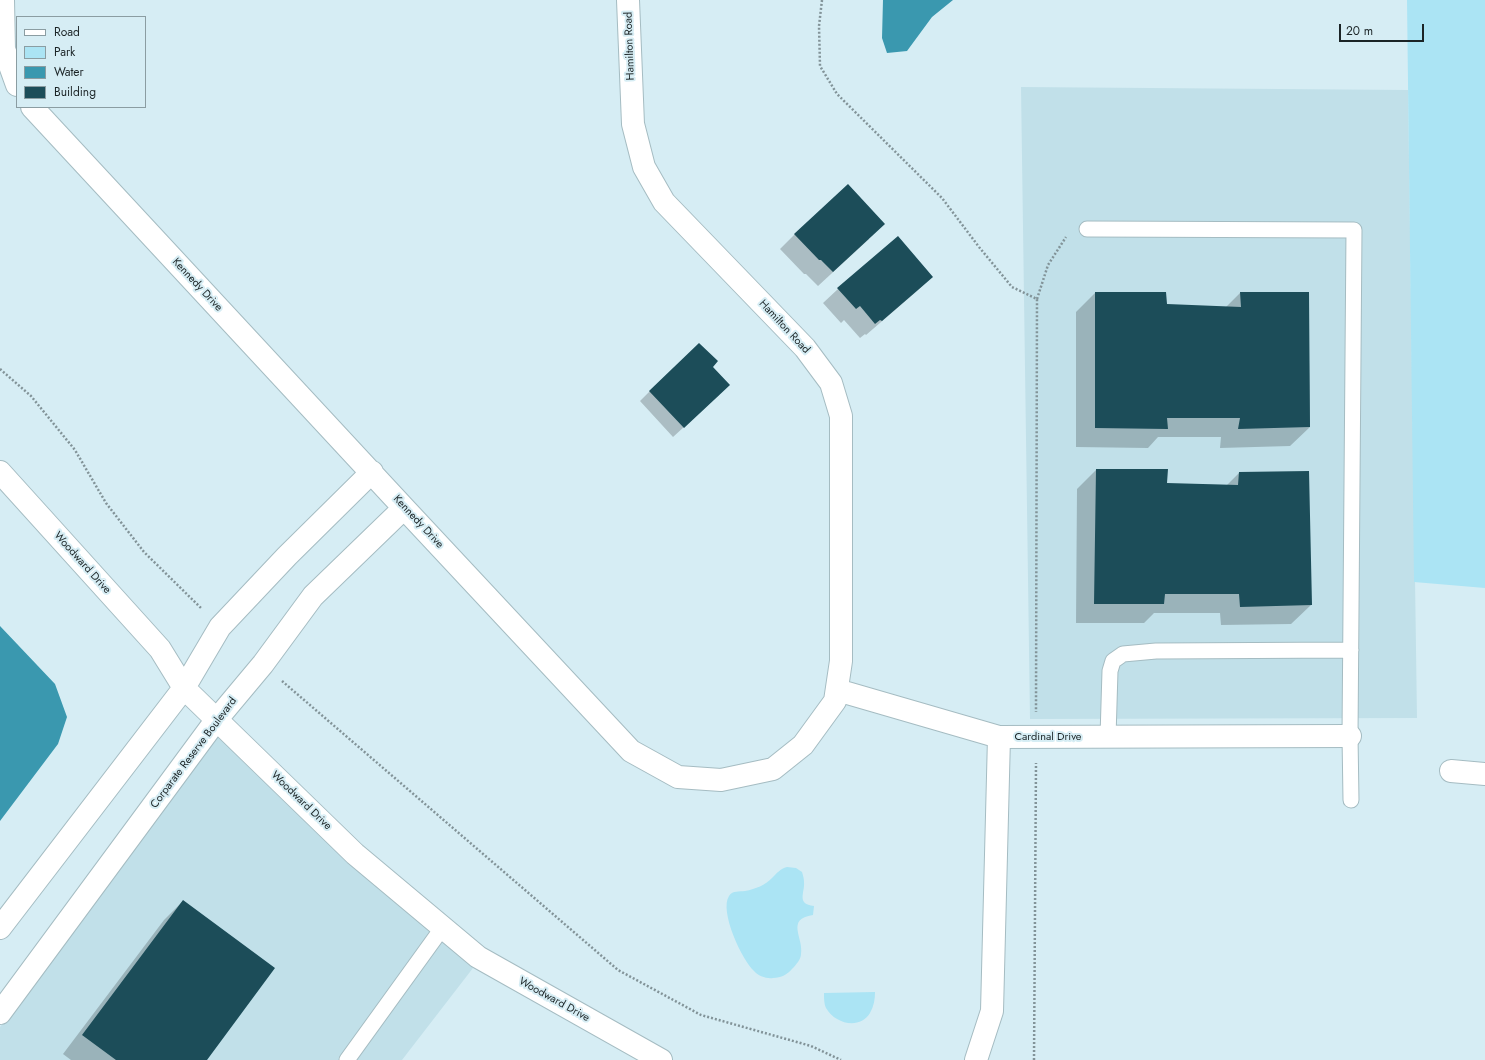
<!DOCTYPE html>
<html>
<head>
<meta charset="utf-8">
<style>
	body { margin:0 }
	#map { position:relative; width:1485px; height:1060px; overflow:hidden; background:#d6edf4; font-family:Jost,sans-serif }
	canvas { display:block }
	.legend { position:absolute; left:16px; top:16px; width:130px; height:92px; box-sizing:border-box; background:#d6edf4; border:1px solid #8b9da2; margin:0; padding:5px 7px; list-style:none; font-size:12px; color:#1b2426 }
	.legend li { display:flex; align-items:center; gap:8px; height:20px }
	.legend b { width:20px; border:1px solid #8b9da2 }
	.scale { position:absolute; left:1339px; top:24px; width:85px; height:18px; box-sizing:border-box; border:2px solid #1b2426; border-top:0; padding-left:5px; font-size:12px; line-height:14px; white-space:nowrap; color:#1b2426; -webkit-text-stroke:3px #d6edf4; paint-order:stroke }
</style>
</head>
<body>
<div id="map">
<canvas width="1485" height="1060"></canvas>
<ul class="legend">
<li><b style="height:5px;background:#fff"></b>Road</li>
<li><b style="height:11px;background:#abe4f4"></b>Park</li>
<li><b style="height:11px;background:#3a98af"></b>Water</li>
<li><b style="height:11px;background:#1c4d59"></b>Building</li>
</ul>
<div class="scale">20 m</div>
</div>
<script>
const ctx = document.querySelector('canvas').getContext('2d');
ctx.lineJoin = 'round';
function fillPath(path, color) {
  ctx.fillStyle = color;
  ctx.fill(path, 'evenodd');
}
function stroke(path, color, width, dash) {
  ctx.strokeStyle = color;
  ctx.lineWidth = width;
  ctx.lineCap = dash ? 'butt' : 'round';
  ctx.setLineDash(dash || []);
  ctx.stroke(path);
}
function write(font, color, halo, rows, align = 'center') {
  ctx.font = font + ' Jost,sans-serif';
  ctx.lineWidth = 4;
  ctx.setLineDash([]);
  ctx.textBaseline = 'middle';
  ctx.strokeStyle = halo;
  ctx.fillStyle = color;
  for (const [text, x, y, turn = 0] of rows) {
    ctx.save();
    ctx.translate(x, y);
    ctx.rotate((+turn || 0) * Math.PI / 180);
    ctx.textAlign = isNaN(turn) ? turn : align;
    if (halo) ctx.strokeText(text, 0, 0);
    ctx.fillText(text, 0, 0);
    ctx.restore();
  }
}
const built = new Path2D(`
	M1021,87L1408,90L1417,718L1030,719Z
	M220,732L473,968L402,1060H0V1027Z`);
const green = new Path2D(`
	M1407,0H1485V588L1414,582Z
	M787,867L796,868L802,872C803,875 804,879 804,882C805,893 796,904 814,906L813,915C785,919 804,938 801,954C801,959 796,965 792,969C788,974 781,978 773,978C767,979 758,976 754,971C742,960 719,911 729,896C733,890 739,892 745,891C756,889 765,885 772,878C777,873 780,869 787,867Z
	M875,992C875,999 874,1006 870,1013C860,1030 835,1024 826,1008C824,1004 824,997 824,993Z`);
const water = new Path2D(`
	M883,0H953L932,17L907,51L887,53L882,38Z
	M0,626L55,684L67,717L58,744L0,821Z`);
const shadow = new Path2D(`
	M795,234L869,239L818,286L806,274H804L780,249Z
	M932,277L917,291L866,335L865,334L860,338L844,320L841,323L823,303L838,289Z
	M1095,293L1166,305L1226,307L1240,293H1308L1310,427L1290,446L1220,448L1221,437H1158L1148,448L1076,447V312Z
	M712,367L719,395L673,437L640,401L650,391Z
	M1096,470H1167L1166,484L1227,485L1239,473L1311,605L1291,624L1221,625L1220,613H1154L1144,623H1076L1077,489Z
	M183,901L206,1060H71L63,1054L164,920Z`);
const building = new Path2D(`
	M848,184L885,224L833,272L821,260H819L794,234Z
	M898,236L933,277L882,321L880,320L875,324L860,306L856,309L837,288Z
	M1095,292H1166L1167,304L1241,307L1240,292H1309L1310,427L1238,429L1240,418H1167L1168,429L1095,428Z
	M699,343L718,361L713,367L730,385L684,428L649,391Z
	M1096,469H1168L1167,483L1238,485L1239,472L1309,471L1312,605L1240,607L1239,594H1165L1164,604H1094Z
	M183,900L275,968L207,1060H116L82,1035Z`);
const path = new Path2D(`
	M822,0L819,26L820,66L837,94L942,198L979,247L1012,287L1037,299L1036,712
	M1037,299L1048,265L1066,237
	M0,369L31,396L75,450L106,503L144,552L202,609
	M282,681L618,970L701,1015L811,1046L841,1060
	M1034,1060L1036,763`);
const lane = new Path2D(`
	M1087,229L1354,230L1350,736L1351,800
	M1108,737L1110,671L1113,661L1123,654L1156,651L1351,650
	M347,1060L443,927`);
const street = new Path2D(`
	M3,0L4,49L17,85
	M32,107L404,508L631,751L678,777L721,780L773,769L803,745L835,701L841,661V416L831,383L805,348L664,202L644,167L633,124L628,0
	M0,472L160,649L184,688L355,854L478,957L661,1060
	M837,690L999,737L1350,736
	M1451,771L1485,774
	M0,928L184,688L220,627L287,556L372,472
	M0,1013L217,719L263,664L313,596L404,508
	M976,1060L992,1011L999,737`);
const streetNames = [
	["Hamilton Road",630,46,-92],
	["Kennedy Drive",197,285,47],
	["Hamilton Road",784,327,47],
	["Kennedy Drive",418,522,47],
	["Woodward Drive",82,563,48],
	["Cardinal Drive",1048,737],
	["Corparate Reserve Boulevard",194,753,-53],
	["Woodward Drive",301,801,44],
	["Woodward Drive",554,1000,29]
];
fillPath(built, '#c1e0e9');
fillPath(green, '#abe4f4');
fillPath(water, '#3a98af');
fillPath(shadow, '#0003');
fillPath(building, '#1c4d59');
stroke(lane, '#a5bcc2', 17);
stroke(street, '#a5bcc2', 24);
stroke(path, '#829398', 2.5, [2, 2]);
stroke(lane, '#fff', 15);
stroke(street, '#fff', 22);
write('11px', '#1b2426', '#d6edf4', streetNames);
</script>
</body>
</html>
